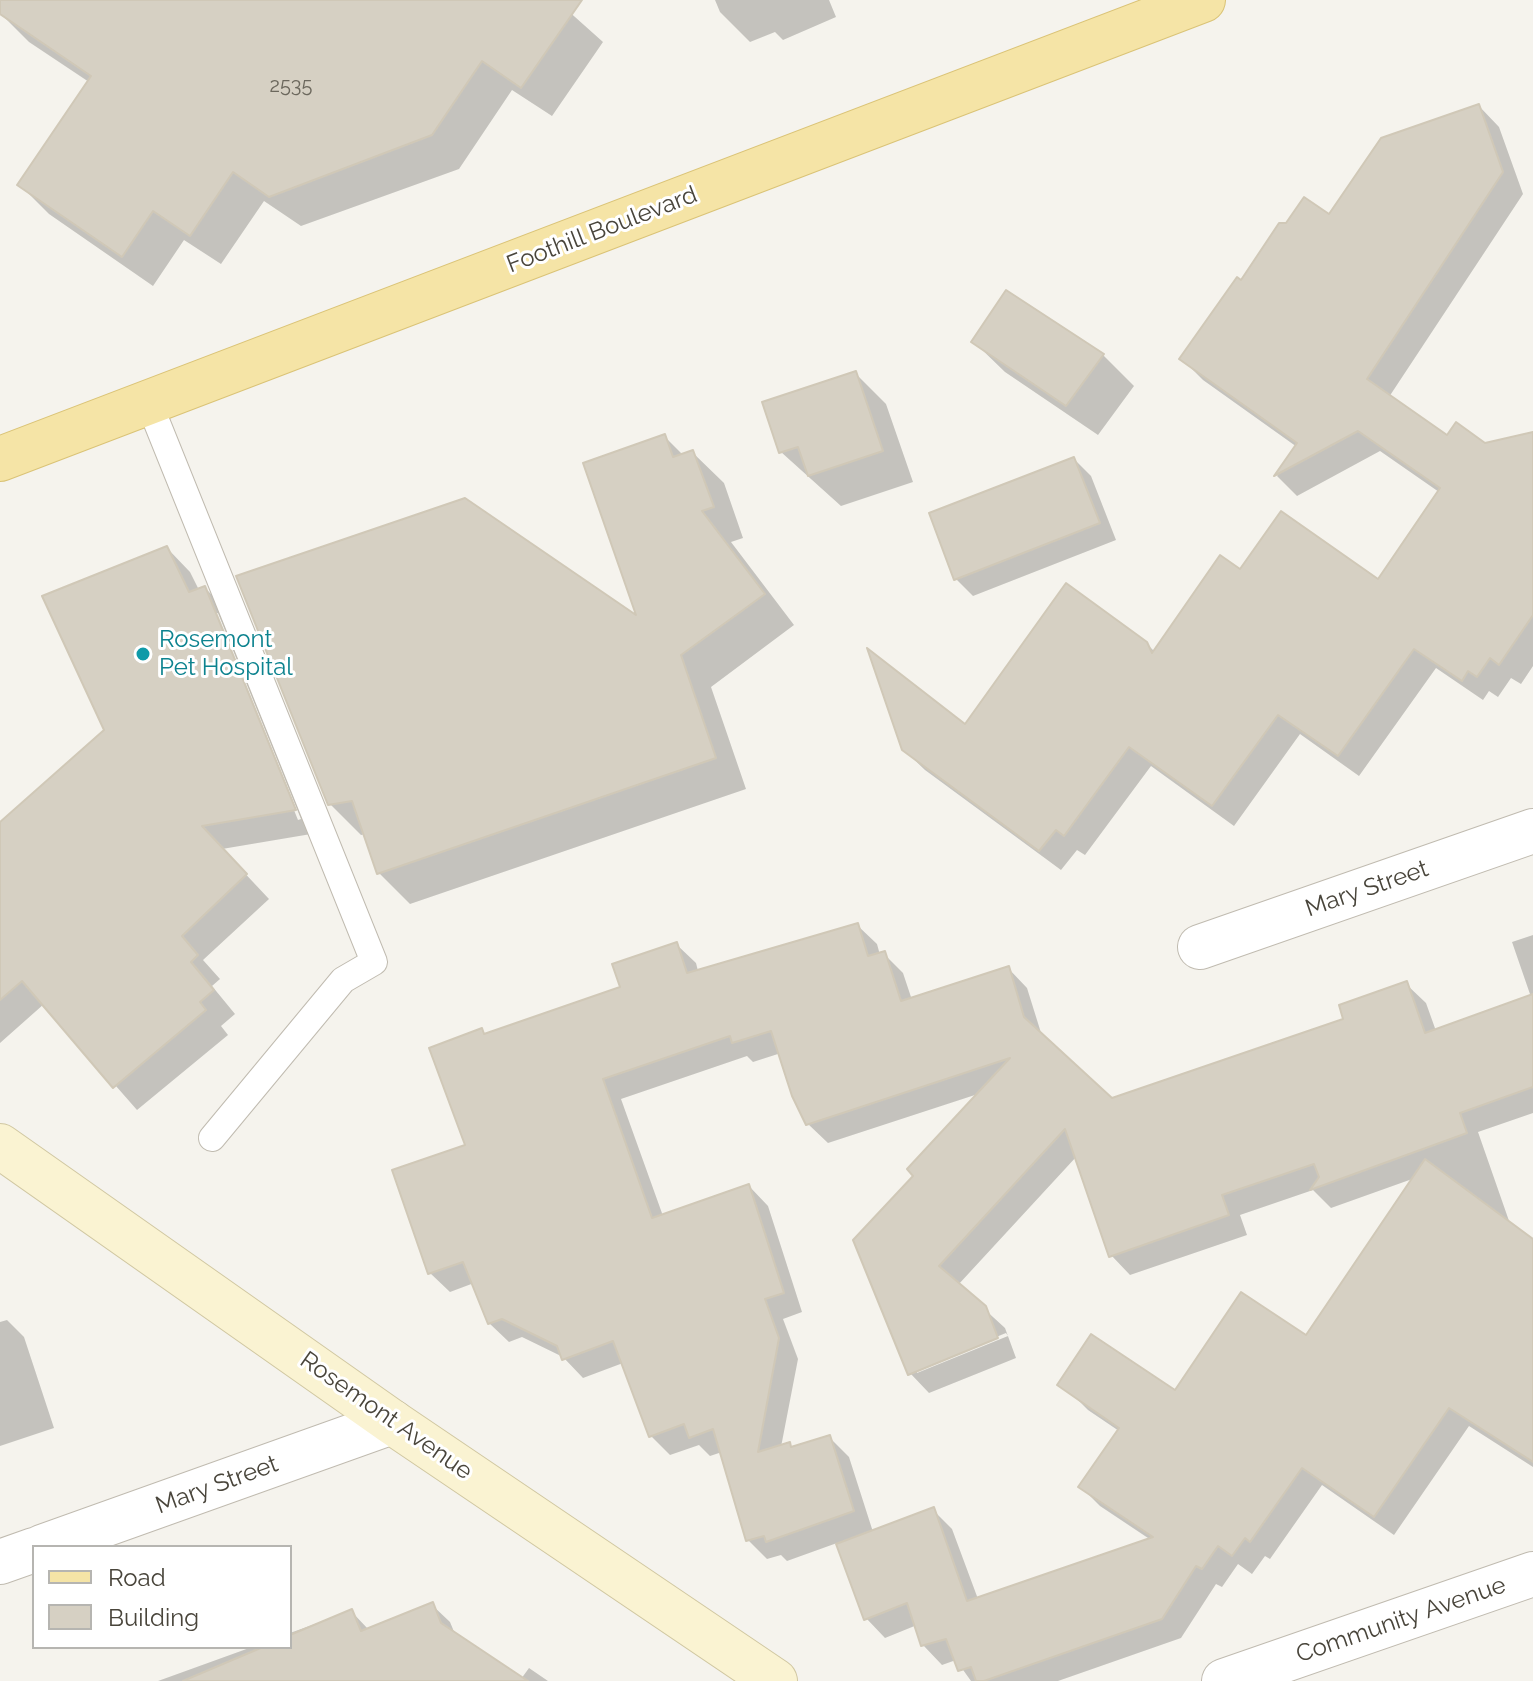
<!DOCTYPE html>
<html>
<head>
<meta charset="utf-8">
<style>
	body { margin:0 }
	#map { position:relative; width:1533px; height:1681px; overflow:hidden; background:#f5f3ed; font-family:Raleway,sans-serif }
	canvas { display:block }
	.legend { position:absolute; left:32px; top:1545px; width:260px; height:104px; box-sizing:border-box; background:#fff; border:2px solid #b6b5b1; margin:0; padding:10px 14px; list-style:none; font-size:24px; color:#49453b }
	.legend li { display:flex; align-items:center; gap:16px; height:40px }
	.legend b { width:40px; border:2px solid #b6b5b1 }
</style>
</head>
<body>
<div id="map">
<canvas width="1533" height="1681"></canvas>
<ul class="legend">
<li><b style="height:10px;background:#f5e4a6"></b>Road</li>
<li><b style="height:22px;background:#d6d0c3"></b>Building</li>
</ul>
</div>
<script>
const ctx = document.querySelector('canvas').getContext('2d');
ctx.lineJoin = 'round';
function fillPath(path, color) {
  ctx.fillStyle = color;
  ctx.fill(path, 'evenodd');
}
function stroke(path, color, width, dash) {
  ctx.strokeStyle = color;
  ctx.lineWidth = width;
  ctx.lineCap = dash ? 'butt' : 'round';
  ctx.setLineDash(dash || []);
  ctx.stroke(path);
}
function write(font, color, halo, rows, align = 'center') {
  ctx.font = font + ' Raleway,sans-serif';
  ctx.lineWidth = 6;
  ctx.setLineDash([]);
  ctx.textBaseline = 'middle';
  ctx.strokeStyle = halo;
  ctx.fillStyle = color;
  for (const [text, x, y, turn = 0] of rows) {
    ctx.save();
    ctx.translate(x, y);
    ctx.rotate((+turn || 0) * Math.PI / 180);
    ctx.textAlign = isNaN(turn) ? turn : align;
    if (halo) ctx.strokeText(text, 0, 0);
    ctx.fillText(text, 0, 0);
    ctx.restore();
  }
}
const shadow = new Path2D(`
	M7,0H556L603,42L552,116L512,90L459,169L301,226L264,201L221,264L184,240L153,286L49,214L19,184L89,82L29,42L0,13Z
	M715,0H829L836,17L783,40L775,32L750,42L720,12Z
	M1479,106L1499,127L1523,194L1389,397L1448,438L1485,445L1533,435V666L1521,684L1511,678L1498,697L1489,691L1483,700L1436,668L1359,776L1300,734L1234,826L1151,766L1085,855L1077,850L1061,870L925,770L903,749L966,727L1146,643L1155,652L1241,572L1379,582L1439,492L1380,451L1297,496L1277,476L1297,447L1203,380L1182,359L1241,282Z
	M974,342L1103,355L1134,386L1098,435L1005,372Z
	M855,373L886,404L913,482L841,506L781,452Z
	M665,437L683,455L692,452L724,483L743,538L731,542L794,625L711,687L746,789L410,904L379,873L366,834L361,835L330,804L640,620Z
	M1074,459L1091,476L1116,540L973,596L956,579Z
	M167,548L190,572L199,590L205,588L228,611L317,833L222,849L269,899L203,960L220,979L212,986L235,1014L221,1026L228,1035L137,1110L44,1004L0,1043V825L106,731ZM214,613H218L301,819L298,820Z
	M857,925L877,944L880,955L884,954L903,973L912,1000L1008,968L1027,988L1042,1036L1112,1100L1346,1020L1406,984L1426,1003L1436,1031L1531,997L1512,942L1533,935V1113L1478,1132L1523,1261L1533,1245V1467L1469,1426L1394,1535L1322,1485L1270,1559L1265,1556L1252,1574L1238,1564L1222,1587L1216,1584L1181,1638L1058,1681H971L956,1660L942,1665L923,1645L917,1625L885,1638L866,1618L837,1543L787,1561L781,1555L767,1559L748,1540L722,1452L710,1456L699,1445L670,1455L651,1436L623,1363L583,1378L563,1357L522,1337L509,1342L489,1323L474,1283L450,1292L430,1273L468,1146L481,1030L487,1035L623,989L676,944L696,963L698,971ZM781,1053L808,1124L828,1143L981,1093L916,1176L910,1373L929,1393L1016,1358L1005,1328L958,1285L1077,1156L1111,1255L1130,1275L1247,1235L1240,1215L1313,1190L1331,1208L1415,1178L1307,1338L1175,1393L1068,1390L1088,1410L1119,1431L1081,1487L1100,1506L1151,1540L978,1599L952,1529L933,1510L873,1532L849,1457L830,1438L794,1449L789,1444L781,1447L798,1359L783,1319L802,1312L768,1206L749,1186L663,1216L621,1099L747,1056L753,1062ZM1006,1333L1008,1336L917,1373V1369Z
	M7,1320L24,1337L54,1428L0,1446V1322Z
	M432,1605L450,1622L455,1634L521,1679L529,1668L548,1681H158L252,1647H290V1633L351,1611L368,1629Z`);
const building = new Path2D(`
	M0,0H582L521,88L482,61L432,135L269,197L233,172L190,236L153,211L122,257L17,185L91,76L0,14Z
	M1479,104L1503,172L1367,379L1447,435L1456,422L1485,443L1533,432V615L1499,665L1490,658L1477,677L1468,671L1462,681L1414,649L1338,756L1278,715L1212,806L1129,747L1064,836L1056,830L1039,851L902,750L867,648L965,724L1066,583L1147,642L1152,653L1220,555L1240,569L1281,511L1378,579L1440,488L1358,431L1274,476L1297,443L1179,359L1237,277L1241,280L1279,223H1286L1304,197L1329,214L1381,138Z
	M1006,290L1104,354L1066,406L971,342Z
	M856,371L883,451L808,476L798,447L779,453L762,402Z
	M665,434L673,457L693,450L714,507L702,511L765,594L681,655L716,758L377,874L352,801L328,805L236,576L465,498L636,615L583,463Z
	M1074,457L1100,523L954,580L929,513Z
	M167,546L189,592L205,586L296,810L202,826L247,874L182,936L198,955L191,962L214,990L200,1002L206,1010L113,1088L22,981L0,1000V822L104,730L42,596Z
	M858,923L868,956L885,951L901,1001L1009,966L1024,1017L1112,1098L1343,1019L1339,1005L1407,981L1425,1033L1533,994V1087L1460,1113L1467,1133L1310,1190L1319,1177L1314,1164L1222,1195L1229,1215L1109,1257L1065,1129L939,1266L986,1306L998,1338L908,1375L853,1240L913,1176L907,1169L1010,1058L806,1125L792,1096L771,1031L732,1043L730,1036L603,1079L652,1218L749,1184L784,1293L765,1299L779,1338L758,1452L790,1442L791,1447L830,1435L854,1511L766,1542L764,1536L746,1541L713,1429L689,1438L684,1424L649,1437L613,1341L562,1360L557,1346L502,1319L488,1324L463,1262L428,1274L392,1170L465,1145L429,1048L482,1028L484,1034L620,987L612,964L677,942L687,973Z
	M1425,1159L1533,1239V1462L1449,1408L1374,1517L1302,1468L1250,1542L1245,1538L1232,1556L1218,1546L1202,1569L1196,1566L1162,1619L984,1681H976L971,1667L958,1671L946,1639L921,1646L907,1603L864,1620L836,1544L934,1507L967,1601L1153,1537L1078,1487L1119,1428L1057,1385L1091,1334L1175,1390L1241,1292L1306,1335Z
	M433,1602L441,1623L528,1681H183L263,1647H290V1635L352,1609L361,1631Z`);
const lane = new Path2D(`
	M149,403L374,962L343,980L212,1138`);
const street = new Path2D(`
	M1200,947L1533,831
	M42,1547L392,1422
	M0,1562L34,1550
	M1224,1681L1533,1574`);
const secondary = new Path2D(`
	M0,1146L392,1422L775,1681`);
const primary = new Path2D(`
	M0,459L1203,0`);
const markers = [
	[143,654,8,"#0f9aa8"]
];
const numberNames = [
	["2535",291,86]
];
const streetNames = [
	["Foothill Boulevard",602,230,-21],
	["Mary Street",1367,889,-19],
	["Rosemont Avenue",386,1416,35],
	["Mary Street",217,1485,-20],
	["Community Avenue",1401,1620,-19]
];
const cultureNames = [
	["Rosemont",159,640],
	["Pet Hospital",159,668]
];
fillPath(shadow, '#0003');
fillPath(building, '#d6d0c3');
stroke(building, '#d0c8b7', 2);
stroke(lane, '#c0bbb0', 28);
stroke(street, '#c0bbb0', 46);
stroke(secondary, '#d0c7a1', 46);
stroke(primary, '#dac376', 46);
stroke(lane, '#fff', 26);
stroke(street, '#fff', 44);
stroke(secondary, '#faf3d2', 44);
stroke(primary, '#f5e4a6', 44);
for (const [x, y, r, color] of markers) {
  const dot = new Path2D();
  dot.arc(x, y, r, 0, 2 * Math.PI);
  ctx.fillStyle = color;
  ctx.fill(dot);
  stroke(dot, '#fff', 3);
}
write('20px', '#6c685d', null, numberNames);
write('24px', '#49453b', '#fff', streetNames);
write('24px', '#0d838f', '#fff', cultureNames, 'left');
</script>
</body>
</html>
